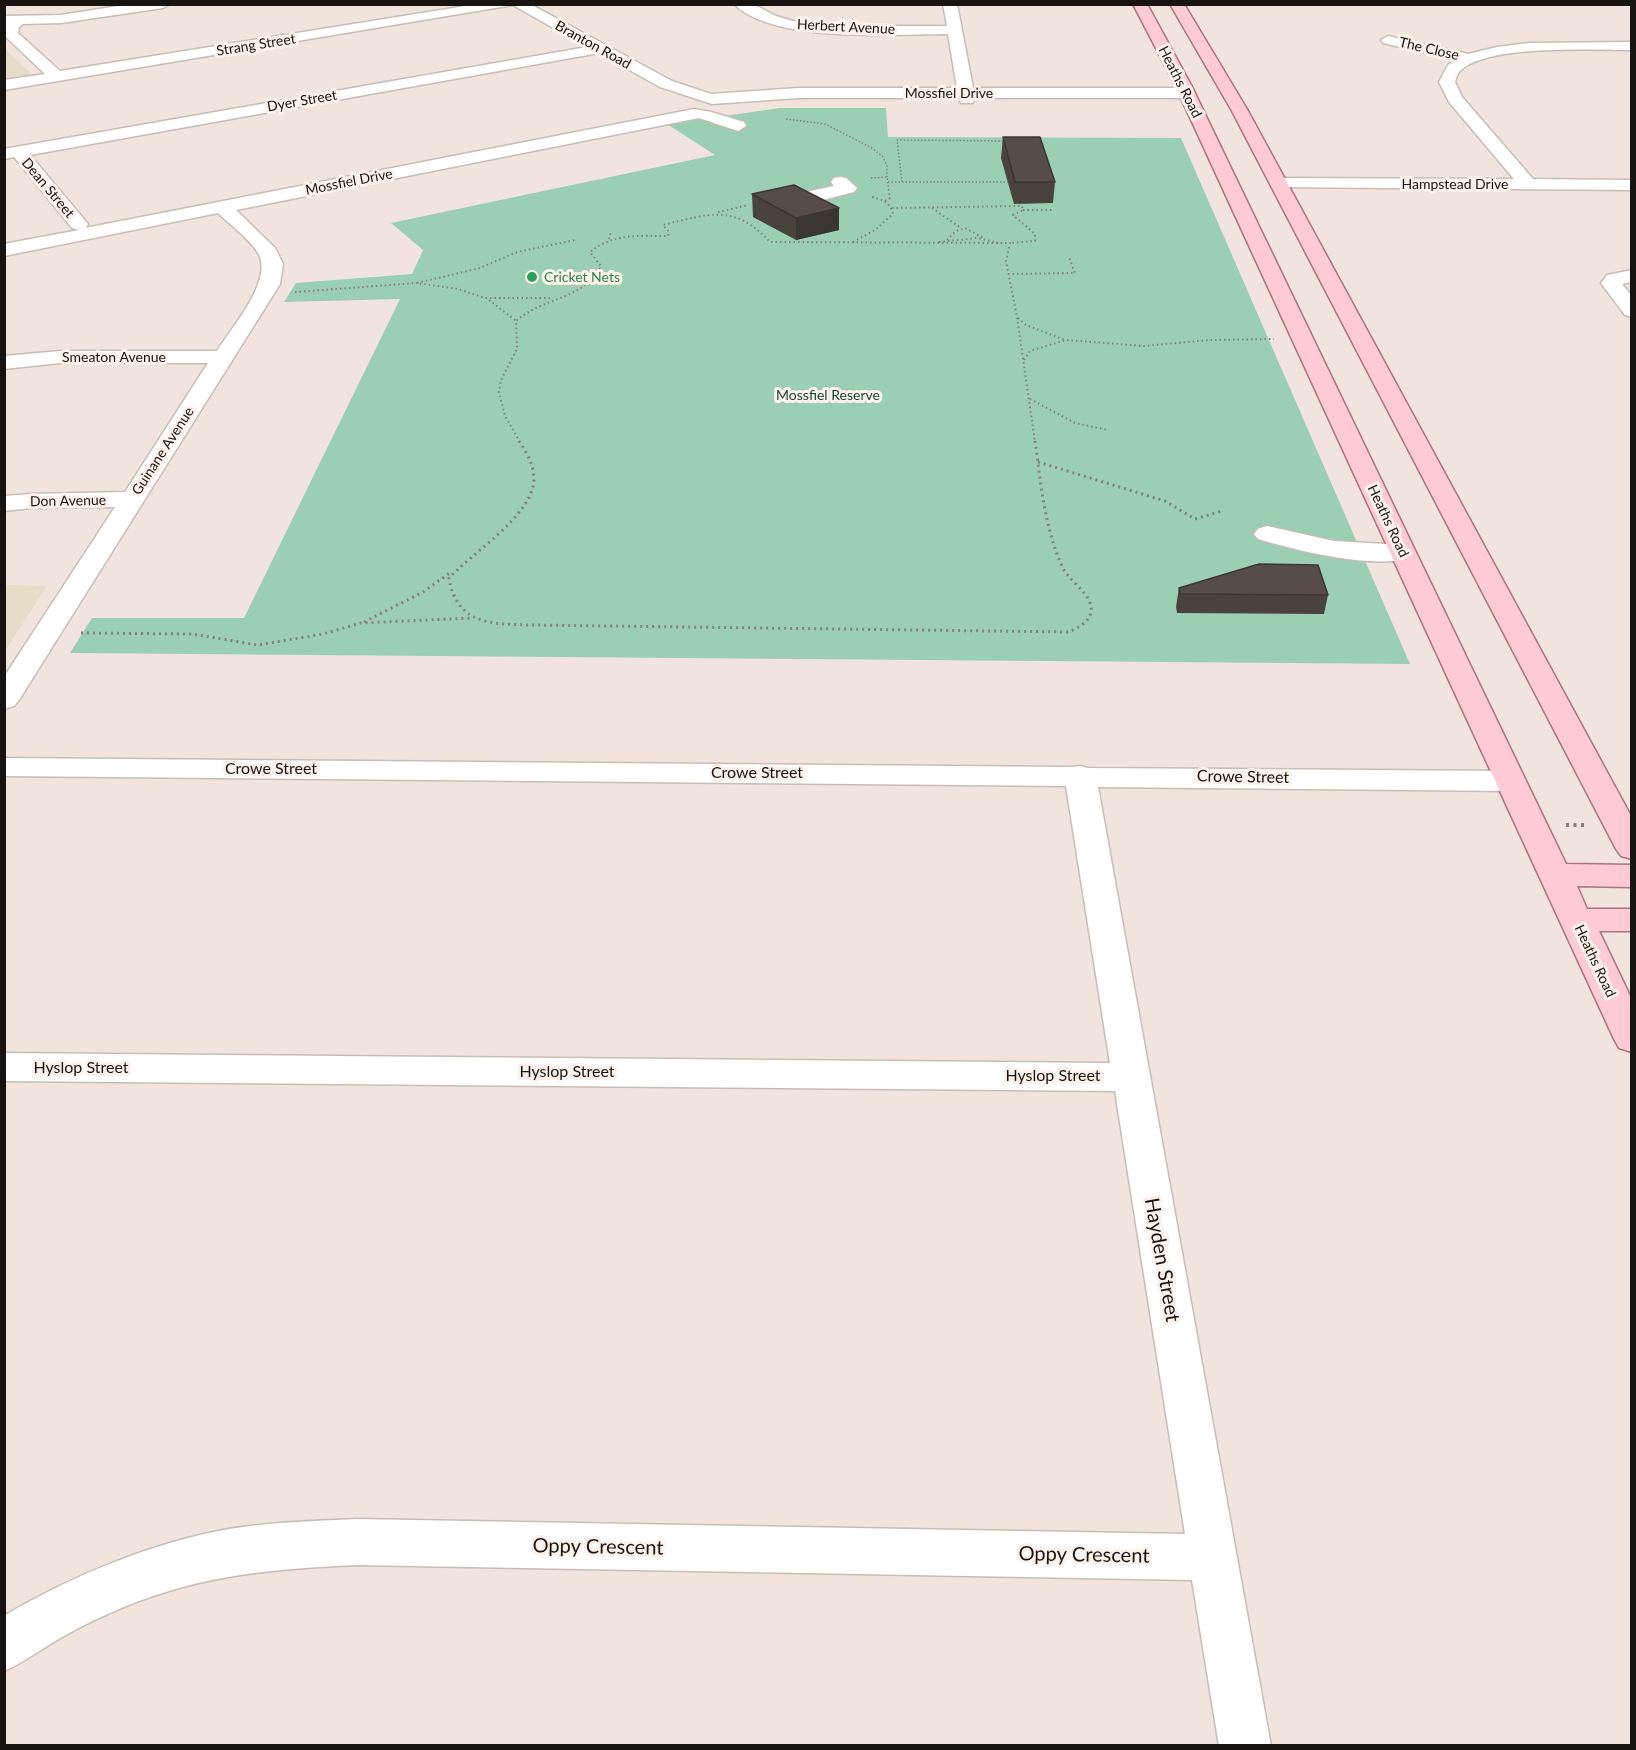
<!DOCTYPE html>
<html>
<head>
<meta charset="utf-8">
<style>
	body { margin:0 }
	#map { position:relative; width:1636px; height:1750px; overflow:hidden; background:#f0e4dd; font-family:Lato,sans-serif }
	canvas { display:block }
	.frame { position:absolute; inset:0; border:6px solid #171311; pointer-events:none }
</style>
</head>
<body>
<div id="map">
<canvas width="1636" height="1750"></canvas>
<div class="frame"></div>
</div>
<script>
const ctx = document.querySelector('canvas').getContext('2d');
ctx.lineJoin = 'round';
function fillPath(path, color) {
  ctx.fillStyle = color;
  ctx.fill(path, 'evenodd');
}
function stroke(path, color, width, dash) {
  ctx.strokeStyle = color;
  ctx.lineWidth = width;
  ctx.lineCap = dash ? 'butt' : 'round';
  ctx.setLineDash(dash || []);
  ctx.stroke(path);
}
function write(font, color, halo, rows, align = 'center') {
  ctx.font = font + ' Lato,sans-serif';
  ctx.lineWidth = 6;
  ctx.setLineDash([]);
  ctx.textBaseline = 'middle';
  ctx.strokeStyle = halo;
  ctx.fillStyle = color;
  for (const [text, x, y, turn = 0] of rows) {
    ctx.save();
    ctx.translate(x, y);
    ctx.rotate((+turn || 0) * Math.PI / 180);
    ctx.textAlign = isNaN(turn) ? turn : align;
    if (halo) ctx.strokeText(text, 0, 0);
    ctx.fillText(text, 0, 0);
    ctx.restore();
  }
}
const education = new Path2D(`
	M4,48L31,74L5,80Z
	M5,585L47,586L5,651L4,585Z`);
const green = new Path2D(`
	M780,108H886L888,137L1181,138L1410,664L70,653L92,618H244L400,299L284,302L296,283L412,274L423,250L391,223L715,155L667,124L683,119H704Z`);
const pathFar3 = new Path2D(`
	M786,119L825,124L872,148L883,157L887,166V177
	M871,178L887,177L889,192
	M888,182H1008
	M902,182L897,140L1006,141`);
const pathFar2 = new Path2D(`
	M885,201L890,198L889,191
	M892,208L1022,206L1023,210L1013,215L1035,234V241L1010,243
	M932,208L961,228
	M1023,210H1053
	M718,212L749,205
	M609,239L611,231
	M947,240L956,231L965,228L985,239
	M853,242L875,230L893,214C890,202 883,200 872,197
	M939,242L977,238L999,243
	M1008,274L1075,273L1069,257
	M295,292L417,283
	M550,298H485L458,289L417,283L480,268L517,252L575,240
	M489,300L516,321
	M1018,318L1026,325L1065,340
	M1024,360L1030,351L1066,340L1144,346L1209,340L1274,339
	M1030,399L1075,423L1108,430
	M520,442L505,416L499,392L501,380L517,349L516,321C543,297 586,299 601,266L590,252C613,233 640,236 668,236L669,232L663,225C709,214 734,203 770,242L1010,243L1006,261L1017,317L1035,442`);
const pathFar1 = new Path2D(`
	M519,441C527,453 534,465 534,480C532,516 472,553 449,578C457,625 491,624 531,625L1068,632C1080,627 1096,619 1090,603C1085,589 1068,580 1062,566C1044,526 1041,483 1035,441
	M1038,462L1165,501L1195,519L1222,511
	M364,622L423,592L451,572
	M81,633L192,634L258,645L323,634L361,623L472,618`);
const path = new Path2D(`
	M1566,825H1586`);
const minor = new Path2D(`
	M131,4H170L163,8L61,23L23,24L19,27L18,33L60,71L478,4H530L672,81L711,94L798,88H957L948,34C895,34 774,44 734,4H753L776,16L800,23L840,26H947L943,4H957L973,88H1187L1195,93L1187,98H975L973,103H961L959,98H798L712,104L660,87L599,53L30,155L88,224L86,228L80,229L694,109L711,112L744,122L746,126L738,131L699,118L236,210L275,248L283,264L280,284L19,700L14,706L4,709V677L115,507L31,508L4,511V496L31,494L125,492L208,363H60L4,369V356L60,351H217C232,327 274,280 258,253C249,238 230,225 218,213L4,256V244L79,230L72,228L14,157L4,159V149L587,47L513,5L4,90V80L45,74L6,37L4,16L61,15Z
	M1388,36L1468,54L1497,47L1528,43L1632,42V50C1593,50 1489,44 1461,70C1458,72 1456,78 1455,82L1462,97L1533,179L1632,180V190L1273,187L1270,183L1273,179L1279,178L1514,179L1449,102L1439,82L1448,65L1456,60L1383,43L1381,40Z
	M840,177L846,178L857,188L854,192C826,199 793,210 765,203L762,199L765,195H792L834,186L831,182L834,178Z
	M1632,270V282L1622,284L1632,296V317L1625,315L1601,283L1607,275Z
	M1267,526L1334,541L1403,545L1412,548L1416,553L1412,558C1370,569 1299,551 1258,539L1254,534L1258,529Z
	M4,758L1072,767L1080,766L1088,768L1510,771L1521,774L1525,781L1521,788L1510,791L1098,787L1271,1746H1219L1192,1580L357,1565C268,1569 190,1576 108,1614C89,1622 70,1632 52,1643C36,1653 22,1663 4,1671V1616L7,1614C72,1576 154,1542 229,1529C271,1522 314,1521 357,1519L1185,1534L1115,1091L4,1081V1053L1110,1063L1066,786L4,776Z`);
const major = new Path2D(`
	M1133,4H1147L1191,85L1566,864L1632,865V887L1577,886L1587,909H1632V931H1599L1632,1000V1052L1619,1048L1614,1039L1175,85Z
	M1170,4H1184L1248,111L1632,818V859L1621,856L1616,849L1232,111Z`);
const wall = new Path2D(`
	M1003,137L1055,182L1053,203L1014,204L1001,158Z
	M752,194L839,208V230L796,240L753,217Z
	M1179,588L1328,595L1324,614L1177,613L1176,607Z`);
const shadedWall = new Path2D(`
	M839,208V230L796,240V218Z`);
const building = new Path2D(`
	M1003,137H1040L1055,182H1015Z
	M794,185L839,208L796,218L752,194Z
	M1259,564L1318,565L1328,595L1180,594L1179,588Z`);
const markers = [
	[532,277,6,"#2e9e5b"]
];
const farStreetnames = [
	["Herbert Avenue",846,27,3],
	["Strang Street",256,45,-9],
	["Branton Road",593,45,29],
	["The Close",1429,49,13],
	["Heaths Road",1180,82,63],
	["Mossfiel Drive",949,93],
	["Dyer Street",302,101,-10],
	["Mossfiel Drive",349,182,-11],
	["Hampstead Drive",1455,184],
	["Dean Street",48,188,50],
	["Smeaton Avenue",114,357],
	["Guinane Avenue",163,451,-57],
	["Don Avenue",68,501,-1],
	["Heaths Road",1388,521,65],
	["Heaths Road",1595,961,65]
];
const farLeisurenames = [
	["Cricket Nets",544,277]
];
const farParknames = [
	["Mossfiel Reserve",828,395]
];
const streetNames = [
	["Crowe Street",271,769],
	["Crowe Street",757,773],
	["Crowe Street",1243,777,1],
	["Hyslop Street",81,1068],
	["Hyslop Street",567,1072],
	["Hyslop Street",1053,1076]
];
const nearStreetnames = [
	["Hayden Street",1162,1260,80],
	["Oppy Crescent",598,1547,1],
	["Oppy Crescent",1084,1555,1]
];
fillPath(education, '#e6dcc7');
fillPath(green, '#9bcfb1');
stroke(minor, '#c8bdb6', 3);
stroke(major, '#ac747d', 3);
stroke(pathFar3, '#89807c', 1.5, [1.5, 2]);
stroke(pathFar2, '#89807c', 2, [1.5, 3]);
stroke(pathFar1, '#89807c', 3, [2, 4]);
stroke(path, '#89807c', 4, [3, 4.5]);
fillPath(minor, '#fff');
fillPath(major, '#fecbd4');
fillPath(wall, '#4a423d');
fillPath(shadedWall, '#3c3632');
fillPath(building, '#564d47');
stroke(building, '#3c3632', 1.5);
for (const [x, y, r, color] of markers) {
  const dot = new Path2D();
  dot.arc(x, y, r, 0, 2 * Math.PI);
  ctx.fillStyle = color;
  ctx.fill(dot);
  stroke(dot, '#fdf1ea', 2);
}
write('14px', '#171311', '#fdf1ea', farStreetnames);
write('14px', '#27864d', '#fdf1ea', farLeisurenames, 'left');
write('14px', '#144930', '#fdf1ea', farParknames);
write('16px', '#171311', '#fdf1ea', streetNames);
write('20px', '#171311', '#fdf1ea', nearStreetnames);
</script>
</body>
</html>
